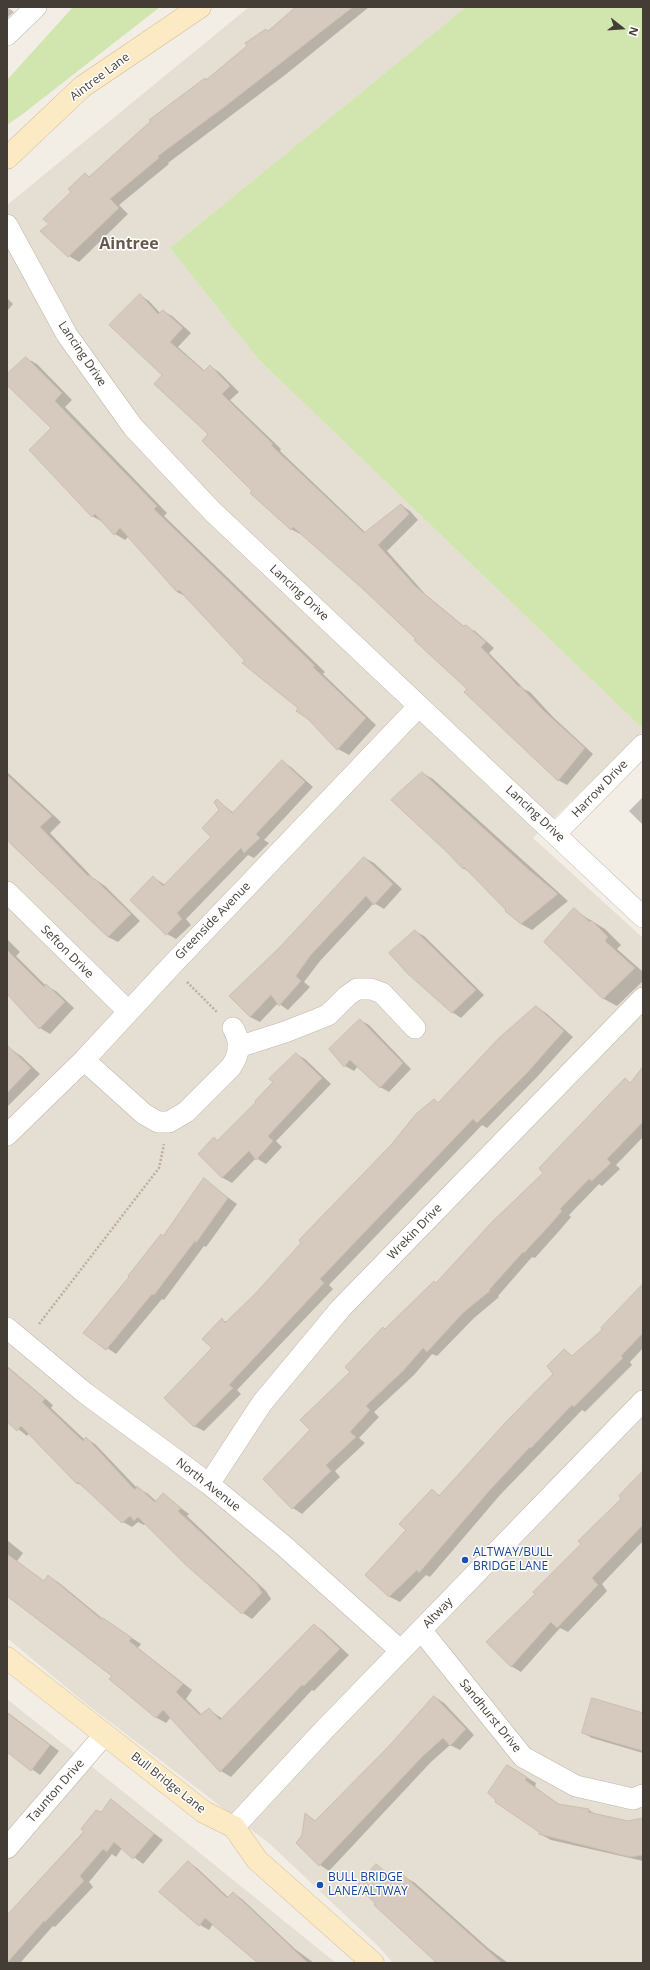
<!DOCTYPE html>
<html>
<head>
<meta charset="utf-8">
<style>
	body { margin:0 }
	#map { position:relative; width:650px; height:1970px; overflow:hidden; background:#f2ede5; font-family:"Open Sans",sans-serif }
	canvas { display:block }
	.frame { position:absolute; inset:0; border:8px solid #443d35; pointer-events:none }
	.north { position:absolute; left:602px; top:8px; width:40px; height:40px; -webkit-text-stroke:3px #fff; paint-order:stroke; rotate:107deg; font-size:11px; font-weight:700; line-height:16px; text-align:center; color:#443d35 }
	.north::after { content:''; display:block; margin:auto; width:14px; height:18px; background:#443d35; clip-path:polygon(50% 0,100% 100%,50% 72%,0 100%) }
</style>
</head>
<body>
<div id="map">
<canvas width="650" height="1970"></canvas>
<div class="frame"></div>
<div class="north">N</div>
</div>
<script>
const ctx = document.querySelector('canvas').getContext('2d');
ctx.lineJoin = 'round';
function fillPath(path, color) {
  ctx.fillStyle = color;
  ctx.fill(path, 'evenodd');
}
function stroke(path, color, width, dash) {
  ctx.strokeStyle = color;
  ctx.lineWidth = width;
  ctx.lineCap = dash ? 'butt' : 'round';
  ctx.setLineDash(dash || []);
  ctx.stroke(path);
}
function write(font, color, halo, rows, align = 'center') {
  ctx.font = font + ' "Open Sans",sans-serif';
  ctx.lineWidth = 3;
  ctx.setLineDash([]);
  ctx.textBaseline = 'middle';
  ctx.strokeStyle = halo;
  ctx.fillStyle = color;
  for (const [text, x, y, turn = 0] of rows) {
    ctx.save();
    ctx.translate(x, y);
    ctx.rotate((+turn || 0) * Math.PI / 180);
    ctx.textAlign = isNaN(turn) ? turn : align;
    if (halo) ctx.strokeText(text, 0, 0);
    ctx.fillText(text, 0, 0);
    ctx.restore();
  }
}
const residential = new Path2D(`
	M249,7H466L170,248L259,360L643,729V731L533,838L643,938V1963H393L379,1947L270,1844L84,1702L7,1638V205Z
	M7,1699L180,1837L336,1963H7Z`);
const green = new Path2D(`
	M73,7H160L24,113L7,125V80Z
	M466,7H643V729L259,360L170,248Z`);
const shadow = new Path2D(`
	M7,7L14,12L7,18Z
	M297,7H369L285,75L168,163L169,164L119,205L128,214L79,262L69,256L42,231L51,224L85,174L90,178L205,79L207,80Z
	M140,295L149,301L160,313L163,311L172,316L191,333L178,347L205,371L210,366L219,372L239,392L230,400L281,449L280,451L366,533L401,505L410,511L418,520L387,551L425,594L465,627L475,631L494,648L489,653L524,689L530,692L553,717L593,754L567,785L558,780L468,689L364,588L302,533L300,534L291,529L254,491L163,375Z
	M7,298L13,304L7,311Z
	M26,358L37,364L72,400L65,407L167,513L164,516L325,672L323,674L376,725L349,755L338,749L300,708L246,661L185,596L177,592L129,536L125,540L115,534L103,522L92,516L52,428L7,383V376Z
	M282,762L291,767L313,787L264,840L269,843L254,858L248,855L186,919L191,925L176,939L167,934L153,877L165,885L213,837L221,810L217,801L234,813Z
	M7,772L61,822L50,833L93,878L105,886L140,921L118,942L108,937L7,840Z
	M422,773L433,779L568,901L532,930L521,924L471,873L463,868Z
	M643,797V825L629,811Z
	M365,858L374,863L402,889L384,909L374,903L320,961L304,982L310,987L288,1010L278,1003L260,1022L250,1017L230,996L281,948Z
	M574,910L605,929L621,945L617,949L643,972V981L617,1006L604,999L545,941Z
	M415,931L424,936L484,995L461,1018L452,1012Z
	M7,939L20,952L16,956L46,986L56,991L74,1008L50,1034L40,1028L7,992Z
	M537,1007L546,1013L573,1037L537,1077L487,1128L482,1125L329,1285L333,1289L237,1390L241,1394L204,1431L194,1426L222,1320L227,1322L256,1295L434,1100L439,1103Z
	M360,1020L369,1025L411,1069L389,1092L380,1087L358,1066L354,1071L345,1066Z
	M12,1050L21,1056L40,1074L7,1107V1055Z
	M296,1054L305,1059L331,1084L276,1141L282,1147L266,1164L256,1158L232,1183L223,1178L199,1154L214,1139L218,1141L258,1102Z
	M643,1068V1137L616,1165L620,1169L602,1186L599,1184L569,1215L571,1217L560,1230L535,1258L532,1257L498,1296L499,1297L474,1318L437,1356L432,1354L414,1375L374,1412L379,1417L359,1438L365,1443L335,1471L340,1477L302,1514L293,1508L311,1430L351,1372L386,1330L436,1284L545,1173L626,1080L631,1083Z
	M204,1180L237,1204L206,1247L204,1246L164,1300L162,1299L116,1354L85,1333L164,1237Z
	M643,1285V1348L630,1362L632,1365L585,1412L582,1410L500,1495L430,1577L426,1575L400,1602L390,1597L366,1575L408,1530L432,1491L441,1496L555,1374L564,1351L573,1356L604,1329Z
	M7,1366L53,1405L51,1408L85,1440L86,1438L95,1444L137,1488L147,1493L156,1501L163,1495L189,1514L187,1516L266,1591L271,1599L252,1619L243,1613L186,1564L146,1523L144,1525L138,1522L132,1527L123,1522L86,1488L77,1483L29,1433L27,1436L7,1420Z
	M643,1472V1541L602,1584L607,1591L568,1632L560,1628L521,1672L511,1666L536,1594L623,1499Z
	M7,1540L23,1553L17,1561L45,1582L48,1577L58,1582L103,1619L141,1644L138,1648L192,1690L186,1699L202,1715L209,1710L223,1719L314,1625L323,1631L349,1655L314,1691L312,1690L231,1777L221,1771L171,1717L166,1723L157,1718L111,1679L113,1676L7,1595Z
	M435,1697L444,1703L474,1735L460,1750L450,1745L431,1762L329,1871L320,1865L297,1843L303,1835L306,1815L316,1821L403,1733Z
	M7,1712L59,1751L40,1775L7,1751Z
	M643,1714V1753L592,1738L583,1733Z
	M518,1772L536,1783L535,1787L560,1805L589,1810L598,1816L628,1822L643,1819V1861L551,1840L540,1834Z
	M111,1801L163,1840L143,1864L122,1848L116,1857L112,1854L89,1882L93,1887L55,1927L53,1926L20,1963H7V1917Z
	M188,1862L197,1868L229,1898L233,1893L242,1899L295,1949L314,1963H258L213,1924L209,1930L200,1925Z
	M376,1865L399,1882L403,1876L415,1883L488,1948L508,1963H439L376,1903Z`);
const building = new Path2D(`
	M296,7H353L227,105L158,156L159,158L110,199L119,208L68,257L40,231L49,224L43,219L71,192L68,189L85,173L89,177L151,121L149,120L205,78L206,80L247,46L245,43L266,29L268,31Z
	M140,294L158,314L163,310L183,328L170,342L204,371L210,365L230,386L222,394L273,444L271,445L364,533L401,504L409,514L378,545L416,587L463,626L466,625L486,642L481,647L519,687L520,686L544,711L585,748L558,781L464,692L467,689L414,640L416,639L363,589L293,527L291,530L250,493L252,491L202,441L208,434L154,384L162,375L109,325Z
	M26,357L62,393L55,401L157,506L154,509L315,666L313,667L366,718L337,750L308,719L296,711L298,708L242,663L245,661L179,590L177,592L120,528L114,535L95,514L92,517L29,450L51,428L7,385V374Z
	M282,760L305,782L256,834L260,838L244,853L241,848L177,913L182,919L166,935L130,900L153,876L163,886L211,837L202,828L219,810L214,802L217,799L232,813Z
	M422,772L528,869L558,894L521,924L505,911L506,910L464,867L463,869L448,853L391,800Z
	M7,775L52,816L40,827L88,876L89,875L94,880L95,879L131,914L108,937L7,840Z
	M364,857L393,884L374,905L366,896L310,956L296,976L301,981L279,1006L271,995L250,1017L229,996L280,947Z
	M574,908L590,922L591,920L608,937L605,941L635,968L603,999L544,942Z
	M415,930L476,990L452,1013L407,973L389,953Z
	M7,950L44,987L46,984L65,1002L39,1029L7,994Z
	M536,1006L564,1031L528,1072L477,1123L473,1119L320,1279L324,1283L229,1385L233,1388L194,1427L164,1398L212,1348L202,1339L222,1318L225,1323L255,1294L301,1243L299,1240L391,1145L416,1114L434,1099L438,1103L499,1038Z
	M360,1019L403,1063L380,1088L350,1060L344,1067L329,1049Z
	M7,1045L31,1068L7,1093Z
	M296,1053L322,1078L268,1136L273,1141L256,1160L249,1151L222,1178L198,1154L214,1137L217,1141L256,1102L255,1101L273,1082L269,1079Z
	M643,1067V1122L607,1159L611,1163L592,1181L589,1179L560,1209L562,1211L550,1225L524,1253L523,1252L489,1290L490,1291L464,1312L427,1352L423,1348L404,1370L366,1406L370,1410L350,1432L356,1437L326,1465L331,1471L292,1509L263,1479L310,1430L300,1420L350,1372L345,1367L383,1327L385,1329L434,1281L436,1283L493,1221L543,1173L539,1168L625,1078L630,1083Z
	M204,1178L228,1198L196,1243L195,1241L154,1295L152,1294L106,1350L83,1333L129,1277L128,1276L161,1234L163,1236Z
	M643,1284V1333L621,1356L623,1358L574,1407L572,1405L531,1448L530,1447L490,1490L419,1573L417,1570L389,1597L365,1575L406,1530L399,1524L432,1489L439,1496L505,1423L553,1374L547,1366L564,1349L572,1356L603,1329L601,1328Z
	M7,1367L45,1399L42,1402L83,1441L86,1437L135,1490L137,1486L155,1502L163,1493L181,1508L178,1511L257,1584L262,1593L242,1614L186,1565L138,1517L134,1521L130,1516L122,1523L78,1482L77,1484L21,1426L17,1431L7,1422Z
	M643,1471V1525L592,1578L598,1585L557,1628L551,1622L511,1667L486,1642L535,1594L533,1592L581,1544L578,1541L621,1499L619,1496Z
	M7,1554L44,1581L48,1575L101,1619L103,1618L132,1638L129,1641L183,1684L176,1692L200,1715L209,1708L220,1720L314,1624L340,1649L304,1686L302,1685L220,1772L163,1710L156,1718L109,1679L112,1676L7,1596Z
	M434,1696L466,1729L450,1746L443,1738L422,1757L319,1866L296,1843L302,1835L305,1813L315,1821L389,1746Z
	M592,1698L643,1713V1751L582,1733Z
	M7,1713L50,1745L31,1771L7,1752Z
	M507,1765L527,1777L525,1780L558,1804L589,1809L588,1812L628,1821L643,1818V1855L630,1857L539,1834V1832L495,1802L496,1800L488,1793Z
	M111,1799L154,1834L133,1859L114,1842L107,1852L103,1849L80,1876L84,1881L45,1922L44,1921L7,1963V1915L84,1832L81,1829L96,1810L101,1812Z
	M188,1861L227,1898L233,1892L308,1963H258L205,1918L199,1926L159,1892Z
	M376,1864L395,1880L396,1879L398,1881L403,1875L502,1963H437L374,1905L375,1903L357,1886Z`);
const path = new Path2D(`
	M187,982L217,1012
	M39,1324L159,1168L164,1144`);
const street = new Path2D(`
	M7,35L36,7
	M7,225L67,335L133,427L212,511L643,917
	M556,833L643,745
	M7,892L128,1011
	M238,1047L285,1032L328,1015L347,996L357,989H371L382,993L415,1028
	M84,1060L144,1114L158,1122H169L186,1112L231,1067C240,1054 241,1041 233,1028
	M7,1135L84,1060L171,966L419,706
	M7,1328L85,1393L209,1484L283,1545L401,1651
	M209,1484L262,1403L341,1308L643,998
	M421,1630L523,1757L576,1786L633,1799L643,1795
	M234,1827L324,1730L643,1401
	M7,1848L105,1734`);
const secondary = new Path2D(`
	M7,158L82,87L200,7
	M7,1658L204,1812L234,1827L257,1860L373,1963`);
const markers = [
	[465,1560,4,"#1a4fb4"],
	[320,1885,4,"#1a4fb4"]
];
const streetNames = [
	["Aintree Lane",100,77,-37],
	["Lancing Drive",82,354,56],
	["Lancing Drive",299,593,43],
	["Harrow Drive",600,789,-46],
	["Lancing Drive",535,814,43],
	["Greenside Avenue",213,921,-46],
	["Sefton Drive",67,952,45],
	["Wrekin Drive",415,1232,-46],
	["North Avenue",208,1485,38],
	["Altway",438,1613,-46],
	["Sandhurst Drive",490,1716,51],
	["Bull Bridge Lane",168,1783,38],
	["Taunton Drive",56,1791,-49]
];
const transitNames = [
	["ALTWAY/BULL",473,1553],
	["BRIDGE LANE",473,1567],
	["BULL BRIDGE",328,1878],
	["LANE/ALTWAY",328,1892]
];
const districtNames = [
	["Aintree",129,244]
];
fillPath(residential, '#e5ded3');
fillPath(green, '#d1e5af');
fillPath(shadow, '#0003');
fillPath(building, '#d6cabe');
stroke(building, '#cdbeae', 1);
stroke(street, '#c0b6ab', 22);
stroke(secondary, '#d0bc96', 23);
stroke(path, '#beae9a', 2.5, [2, 2]);
stroke(street, '#fff', 21);
stroke(secondary, '#fceac4', 22);
for (const [x, y, r, color] of markers) {
  const dot = new Path2D();
  dot.arc(x, y, r, 0, 2 * Math.PI);
  ctx.fillStyle = color;
  ctx.fill(dot);
  stroke(dot, '#fff', 1.5);
}
write('12px', '#443d35', '#fff', streetNames);
write('12px', '#164399', '#fff', transitNames, 'left');
write('bold 16px', '#66594c', '#fff', districtNames);
</script>
</body>
</html>
